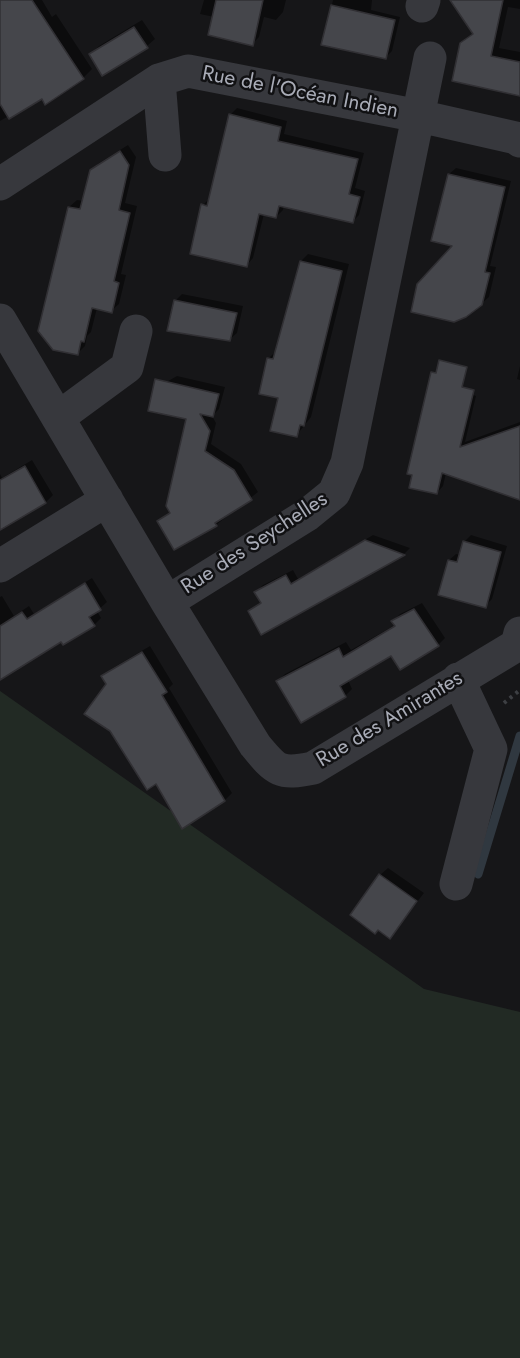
<!DOCTYPE html>
<html>
<head>
<meta charset="utf-8">
<style>
	body { margin:0 }
	canvas { display:block; background:#161618 }
</style>
</head>
<body>
<canvas width="520" height="1358"></canvas>
<script>
const ctx = document.querySelector('canvas').getContext('2d');
ctx.lineJoin = 'round';
function fillPath(path, color) {
  ctx.fillStyle = color;
  ctx.fill(path, 'evenodd');
}
function stroke(path, color, width, dash) {
  ctx.strokeStyle = color;
  ctx.lineWidth = width;
  ctx.lineCap = dash ? 'butt' : 'round';
  ctx.setLineDash(dash || []);
  ctx.stroke(path);
}
function write(font, color, halo, rows, align = 'center') {
  ctx.font = font + ' Jost,sans-serif';
  ctx.lineWidth = 5;
  ctx.setLineDash([]);
  ctx.textBaseline = 'middle';
  ctx.strokeStyle = halo;
  ctx.fillStyle = color;
  for (const [text, x, y, turn = 0] of rows) {
    ctx.save();
    ctx.translate(x, y);
    ctx.rotate((+turn || 0) * Math.PI / 180);
    ctx.textAlign = isNaN(turn) ? turn : align;
    if (halo) ctx.strokeText(text, 0, 0);
    ctx.fillText(text, 0, 0);
    ctx.restore();
  }
}
const green = new Path2D(`
	M0,691L424,989L520,1012V1358H0Z`);
const shadow = new Path2D(`
	M0,0H42L52,17L56,14L92,69L83,78L42,97L0,121Z
	M204,0H286L283,12L276,20L264,17L259,37L252,44L214,17L200,14Z
	M333,0H372L371,10L400,17L392,51L385,58L323,44Z
	M465,0H520V9L508,7L499,48L520,52V94L462,44L474,32Z
	M142,20L155,39L147,46L102,74L91,54L99,46Z
	M237,108L287,121L284,134L364,153L355,188L365,191L359,215L352,222L284,205L283,210L276,217L264,214L253,258L247,265L203,205L209,199L230,115Z
	M128,145L136,157L125,203L137,206L121,274L126,275L119,304L111,311L97,308L91,332L87,336L85,346L77,354L69,207L77,200L84,201L91,171L99,163Z
	M456,168L511,181L490,266L496,267L489,297L481,304L455,245L449,174Z
	M308,254L349,264L311,417L296,436L280,397L269,358L276,351L301,261Z
	M182,294L243,306L237,333L229,340L175,301Z
	M520,366V380L517,379Z
	M177,376L225,387L219,409L212,416L216,423L211,444L241,464L258,492L216,525L159,521L171,511L187,418L161,385Z
	M436,380L476,396L465,442L520,422V498L446,473L443,486L437,493Z
	M32,460L53,495L46,502L0,528V474L2,478Z
	M373,535L410,548L404,554L262,633L249,611L262,601L256,592L263,585L293,570L298,579Z
	M471,535L507,546L492,599L485,606L449,560L456,554L461,555L464,542Z
	M92,578L107,602L97,611L101,618L94,625L0,672V597L2,596L14,616L29,606L34,614Z
	M422,603L445,638L438,645L391,654L348,680L352,689L345,696L278,681L285,674L346,642L351,650L395,625L393,621L400,614Z
	M150,646L173,684L169,688L232,793L225,800L183,826L156,782L111,729L107,684L103,677L111,669Z
	M388,868L424,893L390,937L380,875Z`);
const stream = new Path2D(`
	M478,874L520,736`);
const building = new Path2D(`
	M0,0H32L84,79L45,105L42,99L9,119L0,104Z
	M216,0H263L253,46L208,35Z
	M450,0H503L491,56L520,62V96L452,81L460,43L473,34Z
	M331,5L395,20L386,59L321,45Z
	M134,27L148,48L102,76L89,54Z
	M229,114L281,127L278,141L358,159L349,194L360,197L353,223L279,206L276,218L259,214L247,267L190,254L201,204L207,206Z
	M120,151L129,165L119,210L130,213L114,281L119,283L112,313L92,308L84,342L81,341L78,355L53,350L38,331L68,207L80,209L90,170Z
	M448,174L505,187L485,272L490,273L482,305L466,317L454,322L411,312L417,284L452,246L431,241Z
	M300,261L342,271L304,426L300,425L297,437L270,431L278,398L259,394L267,358L273,359Z
	M174,300L237,313L230,341L167,331Z
	M439,360L467,367L462,387L474,390L460,447L520,426V500L442,473L437,494L409,488L412,475L407,474L431,372L436,373Z
	M155,379L219,394L213,417L200,414L210,431L205,451L234,470L252,500L215,523L217,526L174,550L157,521L170,513L166,506L186,419L148,411Z
	M25,466L46,503L0,530V480Z
	M365,540L405,555L261,635L248,611L261,603L254,592L286,575L291,584Z
	M463,541L501,552L486,608L438,595L448,560L457,562Z
	M85,583L101,610L89,617L95,626L63,645L61,642L0,680V626L22,612L27,619Z
	M414,609L439,646L400,670L391,656L340,686L346,697L301,723L276,681L339,648L343,657L395,626L391,621Z
	M142,652L167,692L162,695L225,801L182,829L156,784L147,790L110,731L84,714L106,684L101,676Z
	M379,874L417,901L390,939L378,930L375,934L350,915Z`);
const path = new Path2D(`
	M504,703L520,690`);
const minor = new Path2D(`
	M422,6L424,0
	M159,80L165,155
	M0,184L159,80L188,71L419,116L516,138L520,141
	M0,320L167,602L307,515L334,493L347,463L430,58
	M59,417L127,367L136,331
	M0,566L107,500
	M167,602L255,745C276,771 280,775 313,768L517,645L520,633
	M456,884L491,749L458,679`);
const streetNames = [
	["Rue de l'Océan Indien",300,93,11],
	["Rue des Seychelles",255,544,-33],
	["Rue des Amirantes",390,720,-31]
];
fillPath(green, '#222a24');
fillPath(shadow, '#0007');
stroke(stream, '#303840', 9);
fillPath(building, '#45464b');
stroke(building, '#313034', 1.5);
stroke(path, '#3d3f43', 4, [3, 4.5]);
stroke(minor, '#37383d', 33);
write('21px', '#a9acb7', '#111113', streetNames);
</script>
</body>
</html>
